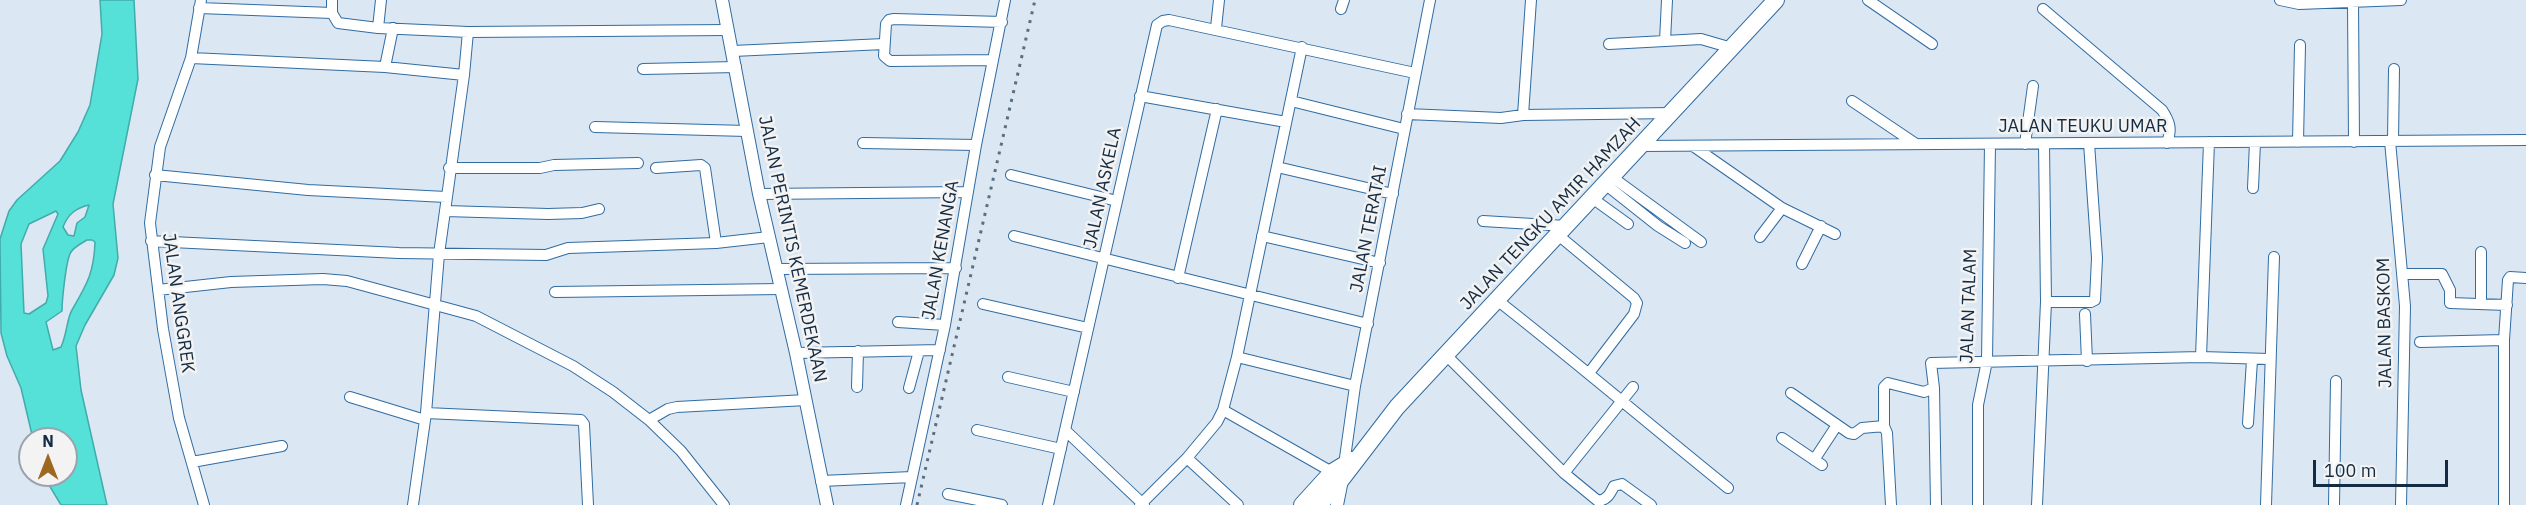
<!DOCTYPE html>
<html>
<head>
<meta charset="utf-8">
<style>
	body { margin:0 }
	#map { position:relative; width:2526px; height:505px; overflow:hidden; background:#dbe7f3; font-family:"IBM Plex Sans",sans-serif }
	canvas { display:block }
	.north { position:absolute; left:18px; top:427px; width:60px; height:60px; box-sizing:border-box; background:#f3f3f3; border:2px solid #9aa3ad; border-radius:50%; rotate:0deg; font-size:16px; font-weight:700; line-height:24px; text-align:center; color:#142c43 }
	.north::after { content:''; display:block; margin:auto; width:21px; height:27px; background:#9d6720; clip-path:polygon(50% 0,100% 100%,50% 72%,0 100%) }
	.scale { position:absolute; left:2313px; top:460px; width:135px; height:27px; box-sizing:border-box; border:3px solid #142c43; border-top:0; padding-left:8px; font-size:18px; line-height:21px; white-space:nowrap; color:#142c43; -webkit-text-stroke:4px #f3f3f3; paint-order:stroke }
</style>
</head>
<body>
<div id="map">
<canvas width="2526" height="505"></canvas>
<div class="north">N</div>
<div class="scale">100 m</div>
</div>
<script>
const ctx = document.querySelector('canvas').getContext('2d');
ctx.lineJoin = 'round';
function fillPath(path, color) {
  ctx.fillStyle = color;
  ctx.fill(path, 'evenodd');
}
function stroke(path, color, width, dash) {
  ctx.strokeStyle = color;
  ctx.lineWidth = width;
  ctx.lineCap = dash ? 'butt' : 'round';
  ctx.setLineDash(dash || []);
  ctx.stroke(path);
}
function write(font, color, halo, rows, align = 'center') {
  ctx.font = font + ' "IBM Plex Sans",sans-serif';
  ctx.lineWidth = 5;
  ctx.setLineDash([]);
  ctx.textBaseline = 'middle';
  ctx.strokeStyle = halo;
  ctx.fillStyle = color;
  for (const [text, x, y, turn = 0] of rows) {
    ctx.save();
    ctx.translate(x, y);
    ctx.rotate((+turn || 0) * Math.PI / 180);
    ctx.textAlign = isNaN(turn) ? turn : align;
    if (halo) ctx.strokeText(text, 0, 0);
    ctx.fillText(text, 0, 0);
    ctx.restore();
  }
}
const water = new Path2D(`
	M100,0H134L138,79L113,204L118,258L114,275L85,325L76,346L81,390L107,505H61L43,475H66V439H33L21,388L7,356L1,333L0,239L9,211L17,200L60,161L78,132L90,105L102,34ZM89,205L85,217L77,223L74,236L68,235L63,227C68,214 76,208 89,205ZM56,211L58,214L43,249L48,296L46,303L29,314L24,313L21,244L29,224ZM87,240H92L95,242C94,273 87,284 72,310C67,318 67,334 61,347L53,350L46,322L62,311C62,301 66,259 71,252C74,247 82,243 87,240Z`);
const minor = new Path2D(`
	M201,0L191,58L160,147L150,223L163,329L179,418L204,505
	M332,0V13L338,23L378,28L468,32L728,30
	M1667,0L1665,41L1701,39L1732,48
	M1868,0L1932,44
	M2280,0L2299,4L2401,0
	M2353,2L2354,142
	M199,8L332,13
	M1341,9L1344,0
	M2043,9L2162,110C2170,122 2172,129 2167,143
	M378,28L381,0
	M1216,28L1219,0
	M1609,44L1665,41
	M733,51L884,44
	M191,58L385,67L464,75
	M993,60L890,61L884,56L886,24L889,20L894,19L1002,22
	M385,67L393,28
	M643,69L736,67
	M1140,96L1286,122
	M1291,101L1404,129
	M1852,101L1916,144
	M1407,114L1501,118L1523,115L1672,113
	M1523,115L1531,0
	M595,127L747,131
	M2390,141L2405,306L2401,505
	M2393,141L2394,69
	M2298,142L2300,45
	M863,143L976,145
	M2025,144L2033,86
	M1641,146L2526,140
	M1693,146L1782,208L1835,234
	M1277,167L1393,194
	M449,168H540L554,165L638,163
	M656,168L701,165L705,168L716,243
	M155,175L308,190L446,197
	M1011,175L1117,201
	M1612,177L1701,242
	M1605,184L1658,226L1685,243
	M2253,188L2255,142
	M759,194L968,192
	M1592,198L1628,224
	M445,211L548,214L582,213L599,209
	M1483,221L1566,226
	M1558,235L1634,298L1637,303L1634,314L1589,373
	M1014,236L1368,324
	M1262,236L1380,263
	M1760,237L1782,208
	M151,241L399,253L546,255L568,248L716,243L769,237
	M2481,252V304
	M1802,264L1821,226
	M777,269L956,268
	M2403,274H2442L2450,290V303L2507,305
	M1178,278L1217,109
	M158,290L231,282L323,279L347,281L476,316L573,366L613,392L649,420L681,451L724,505
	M555,292L781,289
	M1497,300C1575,361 1651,426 1728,488
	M2046,302H2091L2095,300L2097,258L2089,143
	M983,304L1088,328
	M2085,314L2087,361
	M898,322L945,325
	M2420,342L2504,340
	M796,353L940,350
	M1446,355L1564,473L1598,501C1607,500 1610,494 1614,486L1622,484L1651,505
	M1237,357L1355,386
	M2201,357L2209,142
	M1008,377L1074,392
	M857,387L858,351
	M909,388L919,351
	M1934,388L1936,505
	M1791,393L1849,433L1854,434L1862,428L1884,426
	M350,397L425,420
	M1223,410L1332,472
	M426,413L581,420L584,424L588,505
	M649,420L668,409L677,407L806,400
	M2248,423L2252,360
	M977,430L1061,449
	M1065,430L1144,505
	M1782,438L1822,465
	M1187,458L1238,505
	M1814,460L1837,425
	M192,462L282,446
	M1344,465L1355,386L1430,0
	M1564,473L1633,387
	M821,481L912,477
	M948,494L1002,505
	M413,505L426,413L439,254L464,75L468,32
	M906,505L945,325L976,145L1005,0
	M1048,505L1157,25L1163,21L1169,20L1415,73
	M1140,505L1187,458L1217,422L1223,410L1237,357L1302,47
	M1891,505L1887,433L1884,426V387L1888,383L1924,392L1934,388L1931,363L2201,357L2269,359
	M1978,505V405L1987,361L1990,144
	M2037,505L2046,302L2044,144
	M2266,505L2274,257
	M2334,505L2336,381
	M2504,505V340L2508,280L2510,277L2526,278`);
const tertiary = new Path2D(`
	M722,0L759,194L796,353L827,505
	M1337,505L1342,480`);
const primary = new Path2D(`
	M1302,505L1332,472L1352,460
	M1319,505L1338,484L1397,407L1776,0`);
const rail = new Path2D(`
	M917,505L1035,0`);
const streetNames = [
	["JALAN TEUKU UMAR",2083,127],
	["JALAN ASKELA",1103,188,-78],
	["JALAN TENGKU AMIR HAMZAH",1551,214,-47],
	["JALAN TERATAI",1369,229,-79],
	["JALAN PERINTIS KEMERDEKAAN",792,249,78],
	["JALAN KENANGA",941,250,-80],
	["JALAN ANGGREK",178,303,82],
	["JALAN TALAM",1969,306,-88],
	["JALAN BASKOM",2385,323,-91]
];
fillPath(water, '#55e1d7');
stroke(water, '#42abab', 1.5);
stroke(minor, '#316ca1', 12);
stroke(tertiary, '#316ca1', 14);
stroke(primary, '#316ca1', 18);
stroke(minor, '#fff', 10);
stroke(tertiary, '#fff', 12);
stroke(primary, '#fff', 16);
stroke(rail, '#5b6f82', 3, [3, 6]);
write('18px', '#142c43', '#f3f3f3', streetNames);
</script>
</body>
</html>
